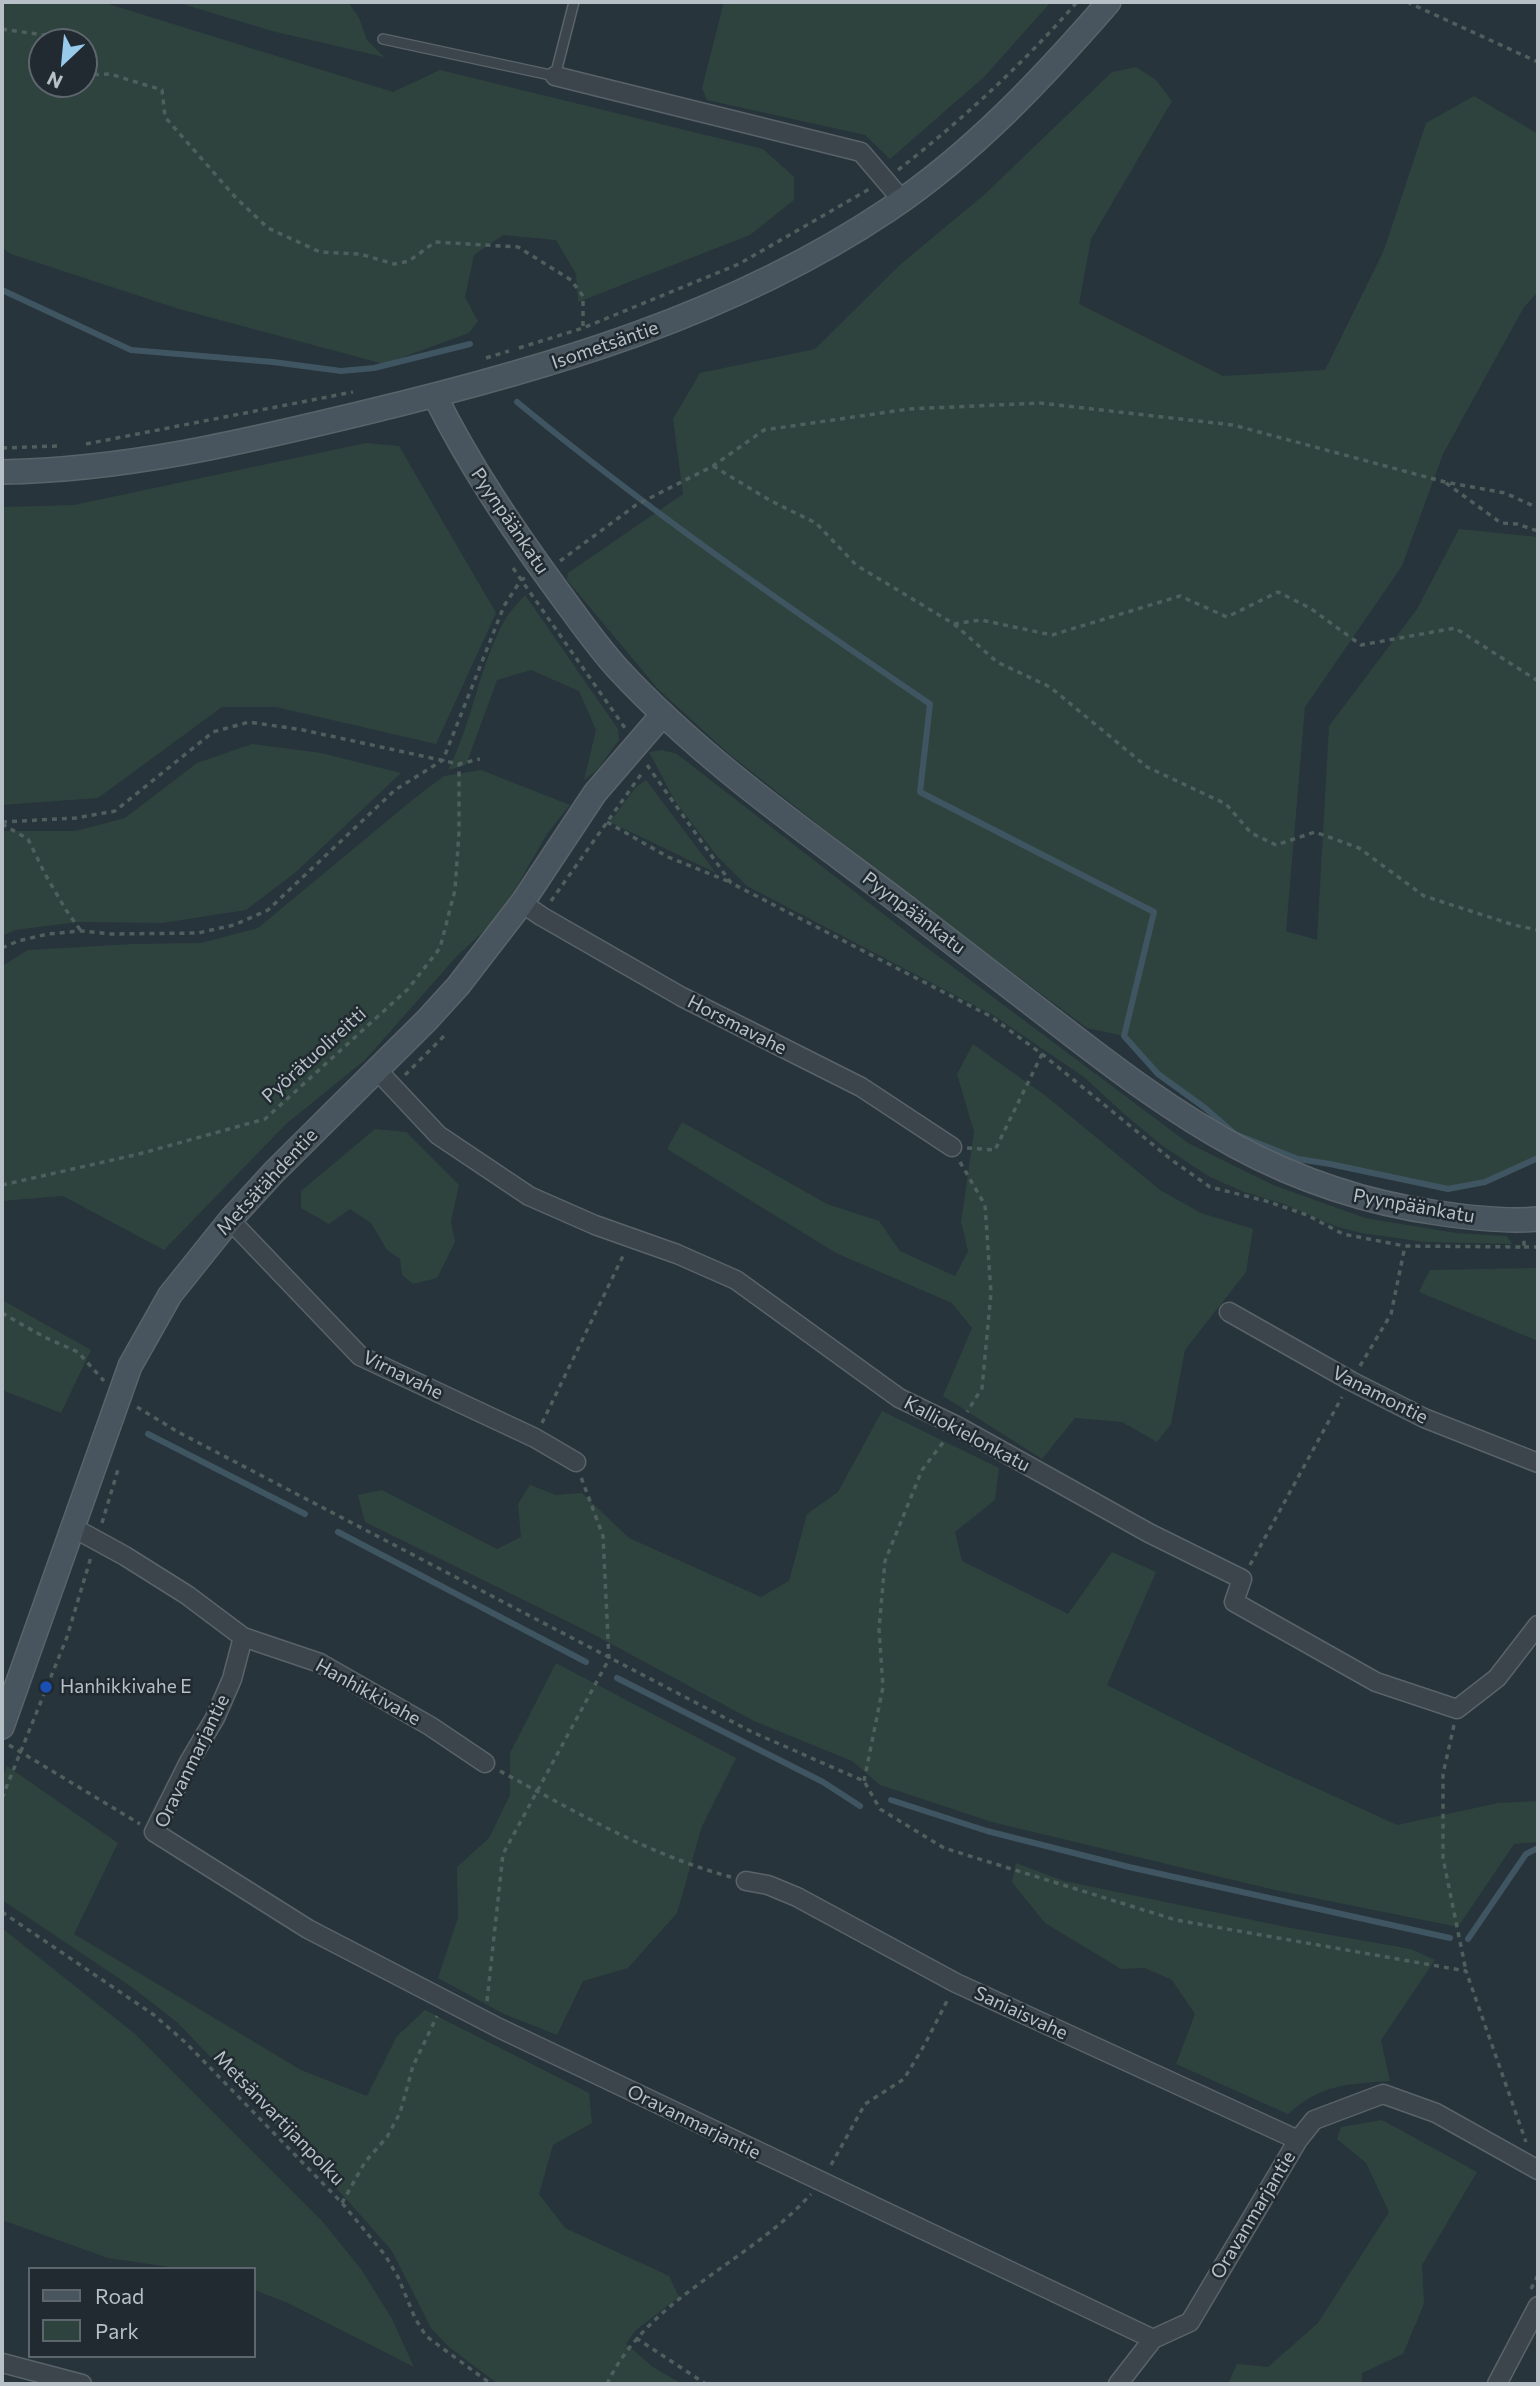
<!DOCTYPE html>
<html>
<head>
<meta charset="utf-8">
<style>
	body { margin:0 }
	#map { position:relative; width:1540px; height:2386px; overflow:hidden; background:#27343b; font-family:Commissioner,sans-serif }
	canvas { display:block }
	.frame { position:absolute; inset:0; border:4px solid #b6c0c6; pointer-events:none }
	.legend { position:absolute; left:28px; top:2267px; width:228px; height:91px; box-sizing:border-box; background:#202a30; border:2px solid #5c666c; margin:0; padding:9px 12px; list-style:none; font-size:21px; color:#b6c0c6 }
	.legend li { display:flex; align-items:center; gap:14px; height:35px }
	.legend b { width:35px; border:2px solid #5c666c }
	.north { position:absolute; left:28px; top:28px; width:70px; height:70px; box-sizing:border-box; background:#202a30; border:2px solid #5c666c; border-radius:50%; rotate:206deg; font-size:19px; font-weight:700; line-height:28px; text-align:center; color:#b6c0c6 }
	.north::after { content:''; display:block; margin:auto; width:24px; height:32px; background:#97caeb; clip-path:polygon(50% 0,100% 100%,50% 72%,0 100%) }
</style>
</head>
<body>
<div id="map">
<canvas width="1540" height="2386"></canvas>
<div class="frame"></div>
<ul class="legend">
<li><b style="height:9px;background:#49555e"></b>Road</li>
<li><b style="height:19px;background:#2f433e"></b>Park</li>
</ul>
<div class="north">N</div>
</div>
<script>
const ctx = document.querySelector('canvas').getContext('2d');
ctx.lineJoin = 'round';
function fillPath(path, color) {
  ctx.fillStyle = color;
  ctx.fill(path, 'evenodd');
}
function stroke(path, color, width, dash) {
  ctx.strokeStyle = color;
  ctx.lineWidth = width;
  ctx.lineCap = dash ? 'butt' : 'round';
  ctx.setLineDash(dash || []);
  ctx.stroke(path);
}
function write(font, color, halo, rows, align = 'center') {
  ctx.font = font + ' Commissioner,sans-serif';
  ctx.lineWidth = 5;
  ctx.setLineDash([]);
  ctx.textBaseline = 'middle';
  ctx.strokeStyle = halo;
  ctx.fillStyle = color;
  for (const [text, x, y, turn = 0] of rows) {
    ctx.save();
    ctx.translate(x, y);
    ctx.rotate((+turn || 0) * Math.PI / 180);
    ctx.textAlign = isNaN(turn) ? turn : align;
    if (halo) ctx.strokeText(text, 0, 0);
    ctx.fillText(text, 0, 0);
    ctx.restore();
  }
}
const green = new Path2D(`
	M2,2H102L393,92L440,70L763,149L794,177V200L750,235L578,302L576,274L556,240L503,235L474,255L465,297L478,321L469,333L384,364L179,309L11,254L2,248ZM42,42H84V84H42Z
	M176,2H348L359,18L367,40L384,57L272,31Z
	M724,2H1051L984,77L890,159L865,135L707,100L702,88Z
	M1136,67L1156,80L1172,101L1091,239L1079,304L1223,376L1325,370L1384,250L1426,123L1474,96L1538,134V292L1524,307L1443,454L1402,566L1305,707L1286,931L1317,940L1329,726L1417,609L1459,529L1538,537V1158L1485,1182L1448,1189L1330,1164L1298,1159L1235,1134L1205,1108L1158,1074L1124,1036L1087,1028L878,872L729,754L658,689L567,580L568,573L683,494L673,419L700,373L815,349L902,263L985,194L1112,72Z
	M366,443L399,446L496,613L436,744L276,707H222L98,798L2,805V507L74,505Z
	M525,595L618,729L619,740L597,770L584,780L596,730L579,691L531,670L497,680L466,765L448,770C473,721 479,664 507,616C512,609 519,602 525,595Z
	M252,744L321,753L401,773L296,872L246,910L162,923L79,922L15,930L2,936V831H75L125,818L197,763Z
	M662,750L677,754L922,944L1188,1143L1273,1185L1365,1218L1456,1233L1507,1236L1512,1244L1425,1242L1361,1233L1335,1226L1284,1204L1244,1192L1210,1177L1164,1147L1123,1113L1084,1077L993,1015L747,886L717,856L675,801L649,752Z
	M481,770L570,805L547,834L499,917L456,957L365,1060L286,1124L164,1250L63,1196L2,1201V966L28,950L133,944L201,943L258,928L416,797L444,776Z
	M646,780L716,873L610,822L636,787Z
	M973,1044L1046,1096L1160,1190L1201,1213L1253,1229L1246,1272L1185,1350L1171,1424L1157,1442L1122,1422L1075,1418L1042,1459L943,1396L972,1328L952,1303L836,1253L667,1149L682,1122L827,1204L879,1221L900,1251L955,1276L968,1251L961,1222L974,1132L957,1074Z
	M375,1129L406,1132L459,1185L451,1221L455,1242L437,1278L413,1284L402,1275L400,1259L387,1250L371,1223L350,1209L329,1224L301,1208V1191Z
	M1538,1268V1341L1419,1292L1430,1270Z
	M2,1300L91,1350L61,1413L2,1390Z
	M882,1411L999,1468L995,1500L955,1532L962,1561L1068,1614L1112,1552L1156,1572L1107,1685L1266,1765L1397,1825L1498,1803L1538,1801V1842L1514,1844L1458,1927L1275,1890L992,1822L880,1785L852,1761L754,1721L591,1633L365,1522L358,1495L382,1490L497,1549L521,1537L518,1504L530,1485L556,1495L582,1493L629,1538L761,1597L789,1581L807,1514L838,1492Z
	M556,1663L736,1758L702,1826L677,1913L628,1968L583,1981L557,2035L504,2014L438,1978L458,1917L457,1867L489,1838L510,1795V1753Z
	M7,1766L118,1843L74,1934L301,2070L367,2096L397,2036L425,2010L589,2093L592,2123L553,2145L539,2194L565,2228L669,2276L679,2297L636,2330L626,2344L653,2367L682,2384H498L449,2347L431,2328L392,2251L349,2202L177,2022L129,1985L2,1900V1779Z
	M1016,1863L1064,1881L1291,1928L1411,1949L1435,1960L1381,2040L1390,2081C1347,2084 1322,2084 1288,2114L1176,2064L1195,2014L1172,1980L1145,1968L1121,1969L1045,1923L1012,1882Z
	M2,1928L135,2034L322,2221L361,2269L392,2319L414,2367L288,2303L254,2290V2269H183L108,2258L2,2220Z
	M1382,2120L1477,2172L1422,2265L1424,2304L1403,2354L1362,2373V2384H1228L1237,2364L1268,2367L1318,2323L1389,2212L1366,2163L1337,2139L1341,2127Z`);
const stream = new Path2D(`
	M2,290L131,350L273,362L341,371L374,368L470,344
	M517,402C649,511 789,608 930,704L920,792L1154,912L1124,1036L1158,1074L1205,1108L1235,1134L1298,1159L1330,1164L1448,1189L1485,1182L1538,1158
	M148,1434L305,1514
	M338,1532L586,1662
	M617,1678L823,1782L860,1806
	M891,1800L987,1831L1129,1867L1450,1938
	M1468,1939L1526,1854L1538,1848`);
const path = new Path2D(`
	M1407,2L1538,62
	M2,29L50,36L52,42
	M84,75L110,74L162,90L165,117L236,198L268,228L320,252L360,254L394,264L409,261L435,242L518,247L571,280L583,296V328
	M898,170C962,120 1024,63 1077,2
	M519,348L583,328L739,264L871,188
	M486,358L509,351
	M86,444L353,392
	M2,448L57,446
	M713,466L771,501L816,523L856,565L954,624L981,620L1052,635L1180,596L1227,617L1278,592L1310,608L1361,645L1455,628L1538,681
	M1446,483L1501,523L1517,524L1538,531
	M560,561L636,505L713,466L764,430L909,409L1040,403L1233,425L1445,482L1505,493L1538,508
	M513,568L625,728
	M954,624L997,662L1050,687L1147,767L1226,804L1251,833L1276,845L1315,832L1359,848L1424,896L1514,925L1538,930
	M647,765L731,883L990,1016L1042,1054L1173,1161L1210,1187L1266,1201L1307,1215L1343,1234L1405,1246L1524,1247V1240
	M2,822L76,818L115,811L213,732L249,722L303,730L459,764L480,759
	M607,822L668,857L730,882
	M2,824L28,839L45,874L66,910L81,931
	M551,901L642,773
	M2,948L18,941L48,934L81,931L111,934L198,933L234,925L268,910L395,790L443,760L504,606L521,580L525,578
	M405,1075L444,1036
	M967,1148L995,1150L1042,1054
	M960,1162L985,1205L991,1293L982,1388L967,1412
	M2,1185L139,1154L265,1119L408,989L440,948L455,890L459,832V764
	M1524,1247H1538
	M2,1313L44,1337L78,1352L104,1381
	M1360,1366L1391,1314L1405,1246
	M137,1407L178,1432L752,1732L864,1781L880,1809L944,1848L1176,1920L1466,1971L1526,2142
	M542,1423L624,1254
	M102,1523L119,1466
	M1250,1565L1342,1397
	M1454,1725L1443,1774V1858L1466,1971
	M9,1745L140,1824
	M500,1771C574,1811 649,1855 731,1877
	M864,1781L883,1687L879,1629L885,1561L922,1470L945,1440
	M2,1798L67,1637L91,1557
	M2,1912L154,2015L186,2043L342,2203L385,2255L398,2277L415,2318L426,2336L491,2384
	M487,2001L503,1854L609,1659L603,1536L581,1477
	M831,2165L865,2104L904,2079L925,2044L949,1997
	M342,2203L365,2162L387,2137L400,2113L413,2066L437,2016
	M1531,2289L1538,2275
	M636,2338L706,2384
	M607,2384C648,2297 749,2263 811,2194`);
const service = new Path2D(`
	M383,39L555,76L574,2`);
const minor = new Path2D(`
	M555,76L861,152L902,200
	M522,903L541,916L682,997L861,1087L952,1147
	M377,1070L438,1135L529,1196L595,1225L677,1254L736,1280L899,1398L957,1426L1149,1533L1242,1579L1234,1602L1376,1682L1457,1709L1497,1678L1538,1625
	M230,1220L360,1356L535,1438L576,1462
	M1229,1312L1351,1381L1424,1418L1538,1463
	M72,1527L125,1556L187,1595L243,1637L232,1679L215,1718L189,1762L154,1832L308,1929L499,2028L1153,2339L1190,2322L1298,2140L1314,2120L1383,2094L1436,2113L1538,2170
	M243,1637L320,1663L430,1726L485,1763
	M746,1881L768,1885L797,1897L956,1983L1298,2140
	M2,2363L82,2384
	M1118,2384L1153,2339
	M1497,2384L1538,2306`);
const secondary = new Path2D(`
	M435,396C469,465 512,528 557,590C577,617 596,645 618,669C704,762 811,835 911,911C960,949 1009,987 1059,1025C1180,1119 1282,1191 1438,1213C1471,1218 1505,1222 1538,1219
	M2,472C126,470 243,442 363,413C546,369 730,316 888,210C973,153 1043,78 1109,2
	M2,1727L130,1366L170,1295L230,1220L274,1172L427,1020L458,986L522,903L595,793L663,714`);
const markers = [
	[46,1687,7,"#1a4fb4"]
];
const streetNames = [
	["Isometsäntie",605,345,-19],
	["Pyynpäänkatu",510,521,56],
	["Pyynpäänkatu",914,913,37],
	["Horsmavahe",737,1025,27],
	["Pyörätuolireitti",314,1055,-42],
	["Metsätähdentie",267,1182,-47],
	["Pyynpäänkatu",1414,1206,10],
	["Virnavahe",403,1375,26],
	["Vanamontie",1380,1395,27],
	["Kalliokielonkatu",967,1434,28],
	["Hanhikkivahe",368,1692,29],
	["Oravanmarjantie",192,1761,-64],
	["Saniaisvahe",1021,2013,25],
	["Metsänvartijanpolku",279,2118,46],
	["Oravanmarjantie",694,2122,26],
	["Oravanmarjantie",1253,2215,-59]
];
const poiNames = [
	["Hanhikkivahe E",60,1687]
];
fillPath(green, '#2f433e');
stroke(stream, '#3f5561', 6);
stroke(service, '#596369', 12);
stroke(minor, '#596369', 21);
stroke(secondary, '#596369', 26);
stroke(path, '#4e5f5d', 3.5, [5, 5]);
stroke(service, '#3b454b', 9);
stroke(minor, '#3b454b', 18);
stroke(secondary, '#49555e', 23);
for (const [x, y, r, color] of markers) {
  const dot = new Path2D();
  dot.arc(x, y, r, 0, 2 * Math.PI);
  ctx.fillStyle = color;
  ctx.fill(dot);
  stroke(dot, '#202a30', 2.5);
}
write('19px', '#b6c0c6', '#202a30', streetNames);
write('19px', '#b6c0c6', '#202a30', poiNames, 'left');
</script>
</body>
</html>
